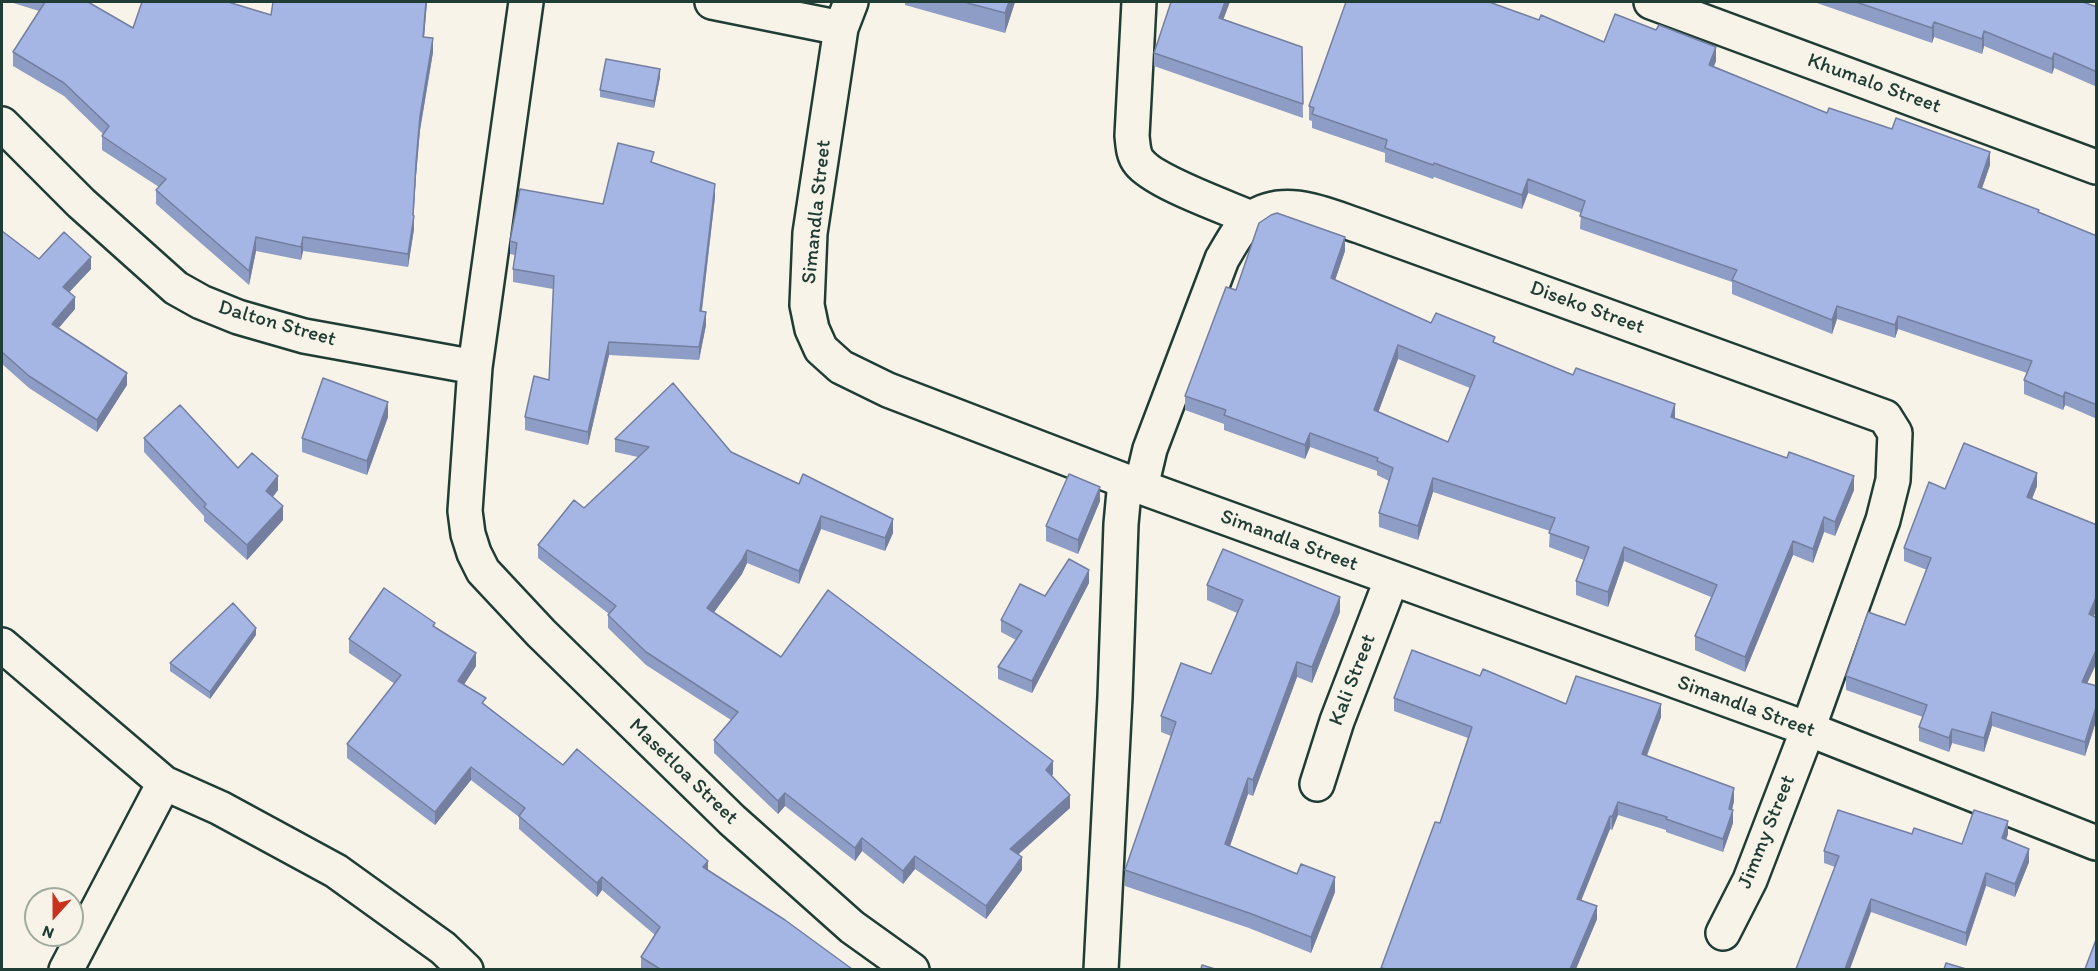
<!DOCTYPE html>
<html>
<head>
<meta charset="utf-8">
<style>
	body { margin:0 }
	#map { position:relative; width:2098px; height:971px; overflow:hidden; background:#f7f3e8; font-family:Itim,sans-serif }
	canvas { display:block }
	.frame { position:absolute; inset:0; border:3px solid #1f3d34; pointer-events:none }
	.north { position:absolute; left:24px; top:887px; width:60px; height:60px; box-sizing:border-box; background:#f7f3e8; border:2px solid #a1aaa0; border-radius:50%; rotate:201deg; font-size:16px; font-weight:700; line-height:24px; text-align:center; color:#1f3d34 }
	.north::after { content:''; display:block; margin:auto; width:21px; height:27px; background:#c8321e; clip-path:polygon(50% 0,100% 100%,50% 72%,0 100%) }
</style>
</head>
<body>
<div id="map">
<canvas width="2098" height="971"></canvas>
<div class="frame"></div>
<div class="north">N</div>
</div>
<script>
const ctx = document.querySelector('canvas').getContext('2d');
ctx.lineJoin = 'round';
function stroke(path, color, width, dash) {
  ctx.strokeStyle = color;
  ctx.lineWidth = width;
  ctx.lineCap = dash ? 'butt' : 'round';
  ctx.setLineDash(dash || []);
  ctx.stroke(path);
}
function fillPath(path, color) {
  ctx.fillStyle = color;
  ctx.fill(path, 'evenodd');
}
function write(font, color, halo, rows, align = 'center') {
  ctx.font = font + ' Itim,sans-serif';
  ctx.lineWidth = 4.5;
  ctx.setLineDash([]);
  ctx.textBaseline = 'middle';
  ctx.strokeStyle = halo;
  ctx.fillStyle = color;
  for (const [text, x, y, turn = 0] of rows) {
    ctx.save();
    ctx.translate(x, y);
    ctx.rotate((+turn || 0) * Math.PI / 180);
    ctx.textAlign = isNaN(turn) ? turn : align;
    if (halo) ctx.strokeText(text, 0, 0);
    ctx.fillText(text, 0, 0);
    ctx.restore();
  }
}
const minor = new Path2D(`
	M526,2L475,367L465,511L468,534L474,553L483,571L541,633L732,820L852,927L912,970
	M712,2L841,28
	M851,2L841,28L810,233L807,305L812,329L821,349L841,367L888,390L1141,487L1808,729L2096,843
	M1139,2L1132,136C1133,144 1133,155 1139,162C1154,182 1226,207 1251,218
	M1651,2L2096,167
	M2,124L81,203L176,288L201,302L238,317L304,336L475,367
	M1141,487L1150,449L1222,259C1230,246 1239,227 1252,218C1285,195 1326,215 1359,226L1885,417L1895,433L1893,480L1883,520L1808,729L1750,880L1723,933
	M2,645L164,783L220,808L336,871L443,948L466,970
	M1317,784L1337,721L1392,578
	M66,970L164,783
	M1101,970L1115,697L1121,524L1125,481`);
const wall = new Path2D(`
	M10,2H88L133,28L271,15L273,2H427L424,37L433,52L420,130L416,176L413,216L414,229L408,267L303,251L301,260L256,251L249,285L156,204V190L159,187L102,150V136L103,134L64,96L13,66V52L39,11Z
	M905,2H1015L1005,33L905,5Z
	M1814,2H2083L2097,7V87L2054,68L2052,74L1984,46L1982,54L1934,37L1932,43Z
	M1224,19L1302,47L1303,118L1154,66V53Z
	M1539,20L1604,42L1716,61L1714,66L1827,113L1990,165L1982,188L2097,236V419L2065,405L2063,410L2024,394V380L2027,373L1898,329L1895,338L1837,319L1832,334L1732,294V282L1580,229L1581,213L1528,193L1522,209L1434,177L1433,179L1385,162V153L1312,128V121L1309,120V106Z
	M660,77L654,108L600,97V90Z
	M654,163L715,197L702,311L706,325L699,360L609,355L588,445L525,430V417L549,380L553,289L513,282V269L515,255L510,254V241L603,204Z
	M2,231L39,259L91,269L69,292L75,309L58,328L127,385L97,432L29,388L2,364Z
	M1345,251L1335,280L1431,323L1495,342L1675,418V419L1854,490L1835,536L1824,532L1813,563L1793,555L1745,672L1695,650V636L1711,597L1624,561L1608,607L1576,595V581L1584,560L1549,547L1550,531L1433,492L1418,540L1379,527V513L1389,481L1377,475V471L1310,447L1305,459L1224,430V424L1185,410V396L1236,290ZM1398,359L1470,388L1448,442L1378,412Z
	M388,417L367,475L302,452V438Z
	M144,438L238,468L278,490L273,497L283,520L247,560L204,521V516L144,452Z
	M615,439L731,452L893,533L885,551L821,529L799,584L747,563L742,574L713,613L781,657L1053,774L1052,776L1070,808L1018,854L1022,870L986,919L915,869L903,884L862,851L855,861L785,806L778,814L714,753V740L731,720L646,665L608,628V615L609,614L538,558V545L584,508L638,457L615,452Z
	M2037,486L2032,499L2097,525V609L2093,616L2097,618V662L2087,683L2097,686V718L2085,756L1992,726L1984,752L1952,743L1949,752L1919,741V727L1923,717L1846,690V676L1905,625L1927,570L1904,561V548L1945,489Z
	M1100,501L1078,554L1046,541V526Z
	M1089,583L1032,693L998,679V667L1016,640L1001,632V620L1045,596Z
	M1207,585L1340,612L1312,683L1297,677L1253,796L1248,794L1230,846L1335,892L1311,953L1249,928L1125,886V870L1171,736L1161,732V716L1211,674L1237,613L1207,600Z
	M435,627L476,666L464,684L486,705L563,765L708,870L852,969H641V957L655,935L602,890L597,897L519,829V817L471,780L435,825L347,758V744L395,684L349,653V639Z
	M256,635L210,699L170,671V663Z
	M1480,676L1566,704L1661,717L1647,756L1734,801L1732,810L1733,823L1723,852L1666,832V830L1618,815L1612,830L1610,829L1581,900L1597,919L1576,969H1381L1440,823L1468,738L1394,711V698Z
	M1912,834L1962,844L2008,834L2006,840L2029,862L2015,897L1986,886L1966,946L1871,912L1835,867L1824,863V851Z`);
const shadedWall = new Path2D(`
	M426,2H427L423,50V37Z
	M1009,2H1015L1005,33V13Z
	M1225,2H1230L1219,31V18Z
	M1934,22V37L1932,43V28Z
	M1984,31V46L1982,54V39Z
	M433,38V52L420,130L416,176L413,226L414,216V229L408,267V254L420,116Z
	M1716,47V61L1709,78V65Z
	M2054,53V68L2052,74V59Z
	M660,69V77L654,108V101Z
	M1990,152V165L1978,200V187Z
	M1528,179V193L1522,209V195Z
	M715,184V197L700,324V311Z
	M256,237V251L249,285V271Z
	M303,237V251L301,260V247Z
	M1345,237V251L1331,292V278Z
	M91,257V269L63,299V287Z
	M75,297V309L52,336V324Z
	M1837,306V319L1832,334V320Z
	M706,312V325L699,360V347Z
	M1898,316V329L1895,338V325Z
	M609,342V355L588,445V432Z
	M1398,345V359L1374,424V410Z
	M127,373V385L97,432V420Z
	M2065,392V405L2063,410V397Z
	M388,402V417L367,475V461Z
	M1675,404V418L1671,432V417Z
	M1310,433V447L1305,459V445Z
	M2037,473V486L2027,511V497Z
	M278,476V490L266,505V491Z
	M1854,476V490L1835,536V522Z
	M1433,478V492L1418,540V526Z
	M1100,487V501L1078,554V540Z
	M283,506V520L247,560V545Z
	M821,516V529L799,584V571Z
	M1824,517V532L1813,563V549Z
	M893,519V533L885,551V538Z
	M1793,541V555L1745,672V657Z
	M1624,547V561L1608,607V592Z
	M747,550V563L742,574L707,622V608Z
	M1089,570V583L1032,693V681Z
	M2097,595V609L2089,628V614Z
	M1340,597V612L1312,683V667Z
	M256,628V635L210,699V692Z
	M2097,648V662L2082,695V682Z
	M476,653V666L458,694V681Z
	M1297,662V677L1253,796V780Z
	M1661,704V717L1642,767V754Z
	M2097,704V718L2085,756V742Z
	M1992,712V726L1984,752V738Z
	M1952,729V743L1949,752V738Z
	M1053,761V774L1046,783V770Z
	M471,767V780L435,825V812Z
	M1248,778V794L1225,860V844Z
	M1734,788V801L1729,822L1733,810V823L1723,852V839Z
	M785,793V806L778,814V801Z
	M1070,795V808L1010,862V849Z
	M1618,802V815L1612,830V817Z
	M1610,816V829L1577,911V899Z
	M2008,821V834L2002,851V838Z
	M862,838V851L855,861V848Z
	M2029,849V862L2015,897V884Z
	M915,856V869L903,884V871Z
	M1022,857V870L986,919V906Z
	M708,861V875L703,867Z
	M1986,873V886L1966,946V933Z
	M602,877V890L597,897V883Z
	M1335,877V892L1311,953V937Z
	M1871,899V912L1850,969H1845Z
	M1597,906V919L1576,969H1570Z`);
const building = new Path2D(`
	M45,2H88L133,28L142,2H228L271,15L273,2H426L423,37L433,38L420,116L416,162L413,215L414,216L408,254L303,237L301,247L256,237L249,271L156,190L166,179L102,136L109,126L64,83L13,52Z
	M964,2H1009L1005,13Z
	M1171,2H1225L1219,18L1302,47L1303,104L1154,53Z
	M1346,2H1489L1539,20L1541,15L1604,42L1615,14L1656,30L1659,25L1716,47L1709,65L1827,113L1829,108L1892,129L1896,118L1990,152L1978,187L2039,210L2038,212L2097,236V405L2065,392L2063,397L2024,380L2032,361L1898,316L1895,325L1837,306L1832,320L1732,280L1737,270L1580,216L1585,201L1528,179L1522,195L1434,163L1433,165L1385,148L1387,140L1312,114L1314,108L1309,106Z
	M1856,2H2083L2097,7V72L2054,53L2052,59L1984,31L1982,39L1934,22L1932,28Z
	M606,59L660,69L654,101L600,90Z
	M618,143L654,152L651,162L715,184L700,311L706,312L699,347L609,342L588,432L525,417L534,376L549,380L554,276L513,269L517,243L510,241L520,189L603,204Z
	M1277,213L1345,237L1331,278L1431,323L1436,313L1495,337L1493,342L1573,375L1576,368L1675,404L1671,417L1787,458L1789,452L1854,476L1835,522L1824,517L1813,549L1793,541L1745,657L1695,636L1717,585L1624,547L1608,592L1576,581L1589,547L1549,533L1555,518L1433,478L1418,526L1379,513L1393,468L1377,461L1378,458L1310,433L1305,445L1224,415L1226,410L1185,396L1226,287L1236,290L1259,223L1271,215ZM1398,345L1475,376L1448,442L1374,410Z
	M2,231L39,259L64,232L91,257L63,287L75,297L52,324L127,373L97,420L29,376L2,352Z
	M323,378L388,402L367,461L302,438Z
	M673,383L731,452L799,484L803,474L893,519L885,538L821,516L799,571L747,550L742,560L707,608L781,657L828,590L1053,761L1046,770L1070,795L1010,849L1022,857L986,906L915,856L903,871L862,838L855,848L785,793L778,801L714,740L738,712L646,652L608,615L616,606L538,545L574,500L584,508L649,447L615,439Z
	M180,405L238,468L252,453L278,476L266,491L283,506L247,545L204,507L206,504L144,438Z
	M1964,443L2037,473L2027,497L2097,525V595L2089,614L2097,618V648L2082,682L2097,686V704L2085,742L1992,712L1984,738L1952,729L1949,738L1919,727L1927,705L1846,676L1868,612L1905,625L1931,558L1904,548L1929,482L1945,489Z
	M1069,474L1100,487L1078,540L1046,526Z
	M1223,549L1340,597L1312,667L1297,662L1253,780L1248,778L1225,844L1297,874L1301,864L1335,877L1311,937L1249,913L1125,870L1176,722L1161,716L1181,663L1211,674L1243,600L1207,585Z
	M1069,559L1089,570L1032,681L998,667L1022,631L1001,620L1020,584L1045,596Z
	M384,588L435,623L433,626L476,653L458,681L486,698L482,703L563,765L577,749L708,861L703,867L785,920L852,969H660L641,957L660,927L602,877L597,883L519,816L525,808L471,767L435,812L347,744L401,675L349,639Z
	M233,603L256,628L210,692L170,663Z
	M1412,650L1480,676L1483,669L1566,704L1576,676L1661,704L1642,754L1734,788L1729,809L1733,810L1723,839L1666,819L1667,817L1618,802L1612,817L1610,816L1577,899L1597,906L1570,969H1386L1381,968L1435,822L1440,823L1472,727L1394,698Z
	M1838,810L1912,834L1914,828L1962,844L1974,810L2008,821L2002,838L2029,849L2015,884L1986,873L1966,933L1871,899L1845,969H1796L1839,856L1824,851Z
	M2097,937V969H2085Z
	M1946,963L1966,969H1944Z
	M1202,965L1215,969H1201Z`);
const streetNames = [
	["Khumalo Street",1874,84,20],
	["Simandla Street",817,212,-84],
	["Diseko Street",1587,308,20],
	["Dalton Street",277,324,16],
	["Simandla Street",1289,541,20],
	["Kali Street",1353,680,-69],
	["Simandla Street",1746,707,20],
	["Masetloa Street",683,772,44],
	["Jimmy Street",1767,832,-68]
];
stroke(minor, '#1f3d34', 38);
stroke(minor, '#f7f3e8', 33);
fillPath(wall, '#8e9dc5');
fillPath(shadedWall, '#747fa0');
fillPath(building, '#a5b6e5');
stroke(building, '#747fa0', 1.5);
write('21px', '#1f3d34', '#f7f3e8', streetNames);
</script>
</body>
</html>
